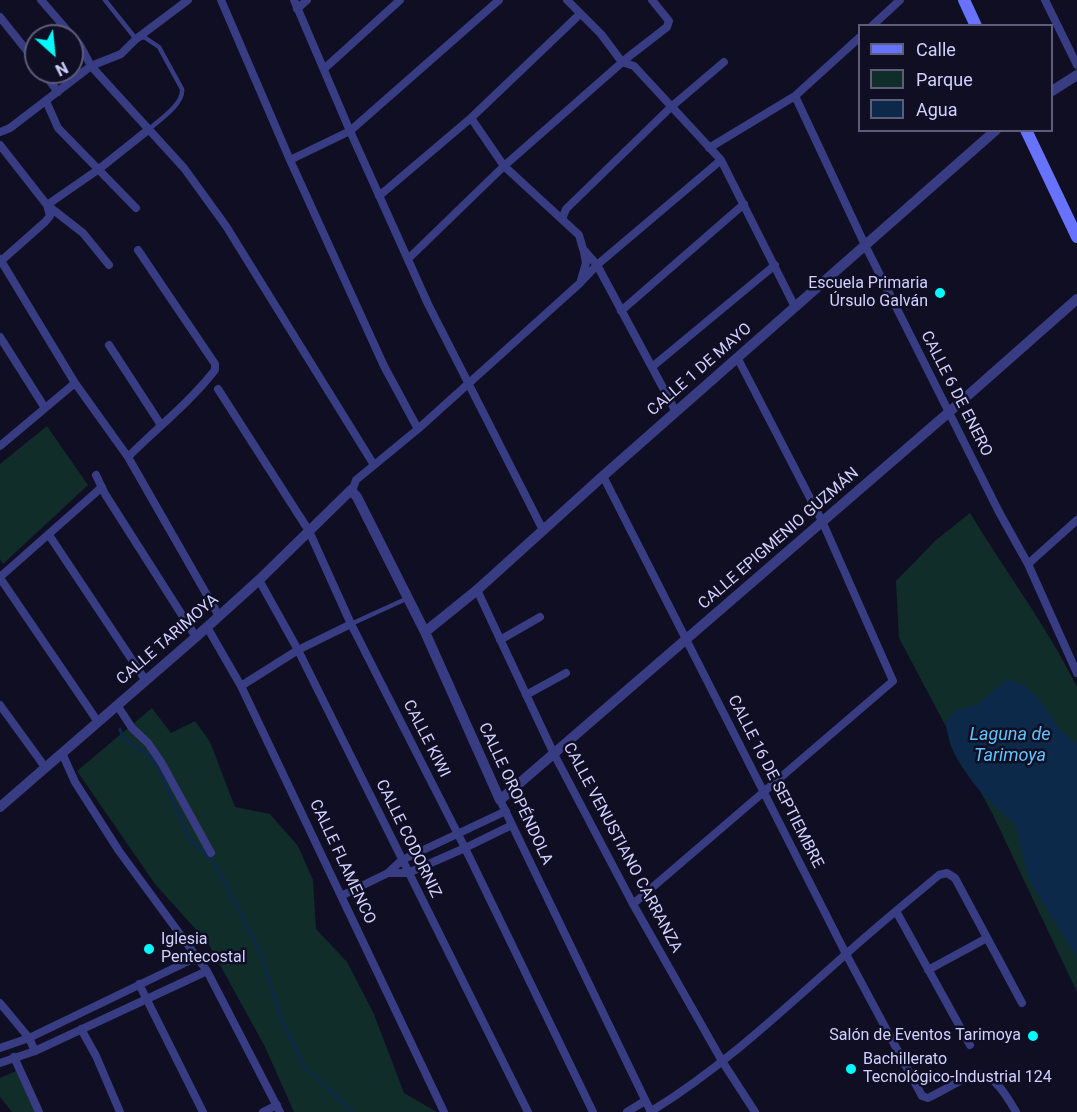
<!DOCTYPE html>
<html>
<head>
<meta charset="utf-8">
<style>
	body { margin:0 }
	#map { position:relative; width:1077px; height:1112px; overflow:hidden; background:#0f0e23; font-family:Roboto,sans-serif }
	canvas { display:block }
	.legend { position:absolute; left:858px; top:24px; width:195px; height:108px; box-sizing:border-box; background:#0f0e23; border:2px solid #5d5c7b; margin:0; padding:8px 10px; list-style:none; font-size:18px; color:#d1d0ff }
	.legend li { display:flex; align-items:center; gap:12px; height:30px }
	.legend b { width:30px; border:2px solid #5d5c7b }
	.north { position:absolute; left:24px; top:24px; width:60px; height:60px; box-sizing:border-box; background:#0f0e23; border:2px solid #5d5c7b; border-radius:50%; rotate:153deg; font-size:16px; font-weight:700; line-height:24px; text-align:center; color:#d1d0ff }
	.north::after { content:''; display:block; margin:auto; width:21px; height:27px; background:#00fbfa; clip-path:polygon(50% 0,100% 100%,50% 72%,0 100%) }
</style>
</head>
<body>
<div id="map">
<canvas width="1077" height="1112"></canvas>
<ul class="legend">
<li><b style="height:8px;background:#6773ff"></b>Calle</li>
<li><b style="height:16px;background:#112d29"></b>Parque</li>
<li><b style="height:16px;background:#0c2949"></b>Agua</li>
</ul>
<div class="north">N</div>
</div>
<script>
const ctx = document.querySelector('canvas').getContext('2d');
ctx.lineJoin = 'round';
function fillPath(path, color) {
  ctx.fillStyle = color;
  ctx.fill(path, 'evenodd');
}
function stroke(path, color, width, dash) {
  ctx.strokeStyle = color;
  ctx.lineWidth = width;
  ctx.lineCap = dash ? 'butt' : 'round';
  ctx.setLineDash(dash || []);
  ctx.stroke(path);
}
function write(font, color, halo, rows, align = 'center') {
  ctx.font = font + ' Roboto,sans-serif';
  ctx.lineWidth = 5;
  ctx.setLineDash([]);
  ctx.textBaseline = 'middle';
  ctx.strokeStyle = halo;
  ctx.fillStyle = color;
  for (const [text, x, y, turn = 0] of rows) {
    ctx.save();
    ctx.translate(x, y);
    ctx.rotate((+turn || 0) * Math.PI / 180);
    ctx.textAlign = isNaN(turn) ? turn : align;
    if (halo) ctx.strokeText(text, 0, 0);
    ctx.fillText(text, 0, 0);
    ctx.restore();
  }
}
const green = new Path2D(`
	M47,426L88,485L3,564L0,559V464Z
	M970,513C1005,571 1047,626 1077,687V992L994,817L899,638L896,581L936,540Z
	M152,708L171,733L195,721L210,742L235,807L270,814L298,846L313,880L316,929L347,962L374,1014L404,1093L437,1112H294L265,1047L208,943L155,884L77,771Z
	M16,1071L35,1112H12L0,1097V1078Z`);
const water = new Path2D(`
	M1007,679L1026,687L1038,698L1061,730L1077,744V958L1029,880L1015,823C990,806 967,778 953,751C949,743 948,732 945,723L955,710L977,705Z`);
const stream = new Path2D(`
	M120,729L123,739L146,753L159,769L189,838L217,867L261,954L280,1016L304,1066L353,1112`);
const service = new Path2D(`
	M105,0L136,39L144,37L159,47L182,89C184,104 159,120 148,130
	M351,624L408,598`);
const minor = new Path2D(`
	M41,0L80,45L91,66L184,168L226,226L374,465
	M221,0L290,160L384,366L418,429
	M294,0L350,131L428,304L543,530
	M567,0L601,34L622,62L634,66L721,160L795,307
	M1045,0L1077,65
	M297,9L307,0
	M0,17L36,62
	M872,26L900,0
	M324,69L400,0
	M43,72L58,92
	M795,96L865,245L999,512L1028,564L1077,673
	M46,101L58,128L136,208
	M471,118L504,166L579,235L583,249L597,265L676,412
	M0,132L10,128L91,66L121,54L136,39L188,0
	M0,145L47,205L83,233L109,265
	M709,148L795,96L860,37
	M290,160L350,131L499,0
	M379,196L471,118L580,14
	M562,219L566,209L671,107L724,62
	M0,259L75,383L128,457L219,616
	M408,259L504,166L627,58L667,27L669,21L652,0
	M1,261L45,222L50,216L47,205L99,169L148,130
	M581,280L586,263L584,252
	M621,311L744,204
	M0,337L45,408
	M109,345L161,425
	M652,367L775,265
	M218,389L309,531L351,624L465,848L593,1112
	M0,446L75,383
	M128,457C157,428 190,402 215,370V364L138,250
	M96,475L105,494L196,637
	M603,476L846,954L922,1096L928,1098C976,1075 983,1054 1016,1112
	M352,491L356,480L418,429L579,284L597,265L721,160
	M49,535L146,681
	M1028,564L1077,520
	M0,577L102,487
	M0,578L98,722
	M259,580L298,650L528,1112
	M477,590L554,754L633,904L722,1061L755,1112
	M207,627L241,686L444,1112
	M500,640L540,617
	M241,686L298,650L351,624
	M526,695L566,673
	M0,705L45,767
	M117,705L132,728L148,743L161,762L211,853
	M62,753L75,782L119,851L207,971L280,1112
	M500,800L651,1112
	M388,873H408L465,848L512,825
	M341,896L388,873L402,860L506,811
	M633,904L893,681L822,521L737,357
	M896,911L970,1045
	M928,970L987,938
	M139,984L203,1112
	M0,1003L29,1038L35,1051
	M81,1029L96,1056L120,1112
	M0,1048L29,1038L197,957
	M14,1057L39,1112
	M0,1063L35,1051L207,971
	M263,1112L277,1105
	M627,1112L645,1101
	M650,1112C722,1068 783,1010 845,955C876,927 908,901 939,875L947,873L955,878L1022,1003`);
const tertiary = new Path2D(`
	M1052,91L1077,75
	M425,632L477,590L603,476L996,130
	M0,807L196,637L259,580L351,490L357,497L425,632L500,800L948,413L1077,299`);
const secondary = new Path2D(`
	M964,0L976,26
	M1026,130L1077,237`);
const markers = [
	[940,293,6,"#00fbfa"],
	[149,949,6,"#00fbfa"],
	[1033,1036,6,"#00fbfa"],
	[851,1069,6,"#00fbfa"]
];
const poiNames = [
	["Escuela Primaria",928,284],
	["Úrsulo Galván",928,302],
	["Iglesia",161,940,"left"],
	["Pentecostal",161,958,"left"],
	["Salón de Eventos Tarimoya",1021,1036],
	["Bachillerato",863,1060,"left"],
	["Tecnológico-Industrial 124",863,1078,"left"]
];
const streetNames = [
	["CALLE 1 DE MAYO",700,370,-41],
	["CALLE 6 DE ENERO",956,394,63],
	["CALLE EPIGMENIO GUZMÁN",779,539,-41],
	["CALLE TARIMOYA",168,640,-41],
	["CALLE KIWI",426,739,63],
	["CALLE 16 DE SEPTIEMBRE",775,782,63],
	["CALLE OROPÉNDOLA",515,794,65],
	["CALLE CODORNIZ",408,839,64],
	["CALLE VENUSTIANO CARRANZA",622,848,62],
	["CALLE FLAMENCO",342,862,65]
];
const waterNames = [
	["Laguna de",1010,735],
	["Tarimoya",1010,756]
];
fillPath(green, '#112d29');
fillPath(water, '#0c2949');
stroke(stream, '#0c2949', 3);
stroke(service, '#383d83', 4.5);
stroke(minor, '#383d83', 8);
stroke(tertiary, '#383d83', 10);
stroke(secondary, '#6773ff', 12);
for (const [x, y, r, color] of markers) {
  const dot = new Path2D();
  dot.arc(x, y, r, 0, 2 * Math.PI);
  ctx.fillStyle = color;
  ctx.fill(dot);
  stroke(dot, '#0f0e23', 2);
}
write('16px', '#d1d0ff', '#0f0e23', poiNames, 'right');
write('16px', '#d1d0ff', '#0f0e23', streetNames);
write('italic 18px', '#5ec5ff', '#0f0e23', waterNames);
</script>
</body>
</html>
